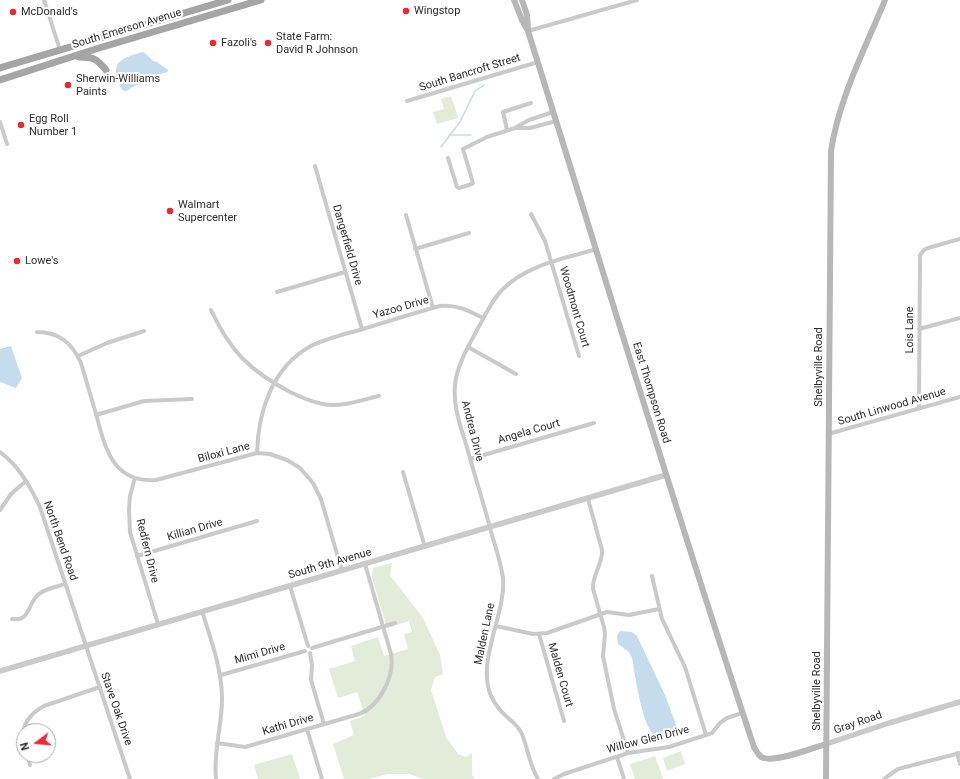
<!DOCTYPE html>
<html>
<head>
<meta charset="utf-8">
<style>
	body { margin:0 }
	#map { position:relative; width:960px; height:779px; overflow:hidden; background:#fff; font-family:Roboto,sans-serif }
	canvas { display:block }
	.north { position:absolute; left:16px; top:723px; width:40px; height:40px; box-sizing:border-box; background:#fff; border:1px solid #ababab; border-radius:50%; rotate:254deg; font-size:11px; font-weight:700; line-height:16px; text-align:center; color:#2d2d2d }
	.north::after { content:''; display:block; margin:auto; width:14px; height:18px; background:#ea2936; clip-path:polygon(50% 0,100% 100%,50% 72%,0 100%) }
</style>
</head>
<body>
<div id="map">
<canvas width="960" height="779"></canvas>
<div class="north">N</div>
</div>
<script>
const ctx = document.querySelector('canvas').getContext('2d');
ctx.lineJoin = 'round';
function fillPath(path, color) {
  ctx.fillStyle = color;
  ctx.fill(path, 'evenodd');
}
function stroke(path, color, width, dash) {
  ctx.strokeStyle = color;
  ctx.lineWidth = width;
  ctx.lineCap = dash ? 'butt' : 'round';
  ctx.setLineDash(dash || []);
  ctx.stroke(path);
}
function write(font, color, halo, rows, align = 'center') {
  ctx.font = font + ' Roboto,sans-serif';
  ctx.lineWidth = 4;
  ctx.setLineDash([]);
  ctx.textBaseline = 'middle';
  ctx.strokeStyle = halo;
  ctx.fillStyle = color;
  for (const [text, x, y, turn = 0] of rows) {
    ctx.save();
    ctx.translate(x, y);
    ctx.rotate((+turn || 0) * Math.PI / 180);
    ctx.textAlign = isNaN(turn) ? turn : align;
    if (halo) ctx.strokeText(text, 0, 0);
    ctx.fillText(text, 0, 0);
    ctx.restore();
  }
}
const green = new Path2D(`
	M451,96L458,118L437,124L433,112L444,109L441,99Z
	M392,563L390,575L423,618L440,655L443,674L435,677L431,690L446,737L458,754L466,757L472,753V775L475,779H423L410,774H387L369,779H344L333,744L354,735L350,721L365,716L357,692L338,698L329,669L355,661L351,646L378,637L384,656L408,649L404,634L412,632L409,621L387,628L372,577L373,568Z
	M681,751L685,764L667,771L663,758Z
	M292,754L300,779H258L254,765Z
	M655,756L663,779H635L630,764Z`);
const water = new Path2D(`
	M142,52L145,53L153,61L157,62L168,70V72L139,80L138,85C132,85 130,91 124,91C119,88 119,82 117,77C112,59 128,57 142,52Z
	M11,346L22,378L16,388L0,382V349Z
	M620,631L632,632L637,636L665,695L679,733L676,736L656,738C641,724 636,678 632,658L629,652L618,644L617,636Z`);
const stream = new Path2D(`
	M449,135H471
	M441,147L460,122L475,91L484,85`);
const minor = new Path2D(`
	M44,0L60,50
	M528,31L637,0
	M407,101L538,62
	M0,122L7,144
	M515,128H530L556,121
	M507,130L503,112L531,103
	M448,158L457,187L459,188L472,184L473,183L463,149L487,137L515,128L529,120L553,112
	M315,166L362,329
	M531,214L545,241L579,356
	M406,215L433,308
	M415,249L469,233
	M277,292L345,272
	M211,310C230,351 250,371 290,392C303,398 316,404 331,405C347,406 364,399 379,396
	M919,329L960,318
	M37,332C59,332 72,343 81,363C86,380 91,397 96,414C105,447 112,483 156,480L257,453L270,454L287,460L300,468L313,483L321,499L342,571
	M468,347L516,374
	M78,356L107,343L144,331
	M919,408L920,255L924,250L928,248L960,239
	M96,415L144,401L192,399
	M828,434L960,397
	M0,452C19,466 30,486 40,507L130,779
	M257,453C258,412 272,367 311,346C327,338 346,334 363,329C389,321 414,313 440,306C457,304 469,311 483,318
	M470,459L594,423
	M403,472L425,547
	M135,478L130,496L129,509L130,532L158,624
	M588,499L602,550C603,564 592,575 593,589L604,627L605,634L603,656L614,709L628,753
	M0,510L11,494L26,481
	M137,556L257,521
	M652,576L662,619L685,667L706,735
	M290,586L308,646
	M202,611C211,640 222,669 222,699C222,726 213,752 216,779
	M12,619C31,622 27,603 39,594C46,588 57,587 65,584
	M496,626L533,634L547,633L607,612L629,615L659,609
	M539,634L564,721
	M312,648L395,623
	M310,653L312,665L311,680L324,724
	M221,675L305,651
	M307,729L322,779
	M24,741C20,725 31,713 44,706L100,687
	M217,743L245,747L359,714C380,706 395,676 391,654L365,564
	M957,753L960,764
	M27,755L30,765
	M617,757L624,779
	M538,779C529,765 528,747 521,732C517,725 511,721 506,716C499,710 495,704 491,696C476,660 506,615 503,578C501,563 496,549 492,535C484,504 474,474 466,444C460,425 453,406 455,385C457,365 468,347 477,330C485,316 491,301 502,290C526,265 565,258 597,249
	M554,779L564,774L628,753L669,747L712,733L720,723L727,718L742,713
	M884,779L898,769L960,753`);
const tertiary = new Path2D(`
	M0,671L666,475
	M826,744L889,723L960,702`);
const secondary = new Path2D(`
	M514,0L522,20L528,31C603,270 675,510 754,747C757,752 759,757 764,758C777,762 813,748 826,744
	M522,0L527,15L528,30
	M826,779L831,151C839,98 865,49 885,0`);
const primary = new Path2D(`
	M79,57C95,57 96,59 106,70
	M0,68L228,0
	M0,80L99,48L261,0`);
const markers = [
	[406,11,4,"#ea2936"],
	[13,12,4,"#ea2936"],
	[213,43,4,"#ea2936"],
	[268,43,4,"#ea2936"],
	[68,85,4,"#ea2936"],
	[21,125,4,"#ea2936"],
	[170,211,4,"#ea2936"],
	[17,261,4,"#ea2936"]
];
const poiNames = [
	["Wingstop",414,11],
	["McDonald's",21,12],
	["State Farm:",276,37],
	["David R Johnson",276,50],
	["Fazoli's",221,43],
	["Sherwin-Williams",76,79],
	["Paints",76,92],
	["Egg Roll",29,119],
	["Number 1",29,132],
	["Walmart",178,205],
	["Supercenter",178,218],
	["Lowe's",25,261]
];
const streetNames = [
	["South Emerson Avenue",127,29,-17],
	["South Bancroft Street",470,73,-17],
	["Dangerfield Drive",347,245,74],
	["Woodmont Court",574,307,74],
	["Yazoo Drive",401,308,-16],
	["Lois Lane",910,330,-90],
	["Shelbyville Road",819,367,-90],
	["East Thompson Road",651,393,73],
	["South Linwood Avenue",892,407,-16],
	["Andrea Drive",472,431,76],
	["Angela Court",529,432,-16],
	["Biloxi Lane",224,453,-15],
	["Killian Drive",195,530,-16],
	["North Bend Road",60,541,71],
	["Redfern Drive",147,551,76],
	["South 9th Avenue",330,564,-16],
	["Malden Lane",485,634,-78],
	["Mimi Drive",260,654,-16],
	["Malden Court",560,675,74],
	["Shelbyville Road",817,691,-90],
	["Stave Oak Drive",116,709,71],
	["Gray Road",858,723,-19],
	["Kathi Drive",288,725,-16],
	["Willow Glen Drive",648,740,-14]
];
fillPath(green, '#e3ebd9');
fillPath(water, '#c5dcec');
stroke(stream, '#c5dcec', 1.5);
stroke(minor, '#cacaca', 4);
stroke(tertiary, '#cacaca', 5.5);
stroke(secondary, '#b7b7b7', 6);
stroke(primary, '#a5a5a5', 7);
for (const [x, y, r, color] of markers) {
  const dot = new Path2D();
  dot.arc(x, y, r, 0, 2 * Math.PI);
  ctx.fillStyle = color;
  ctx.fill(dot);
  stroke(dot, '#fff', 1.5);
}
write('11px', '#2d2d2d', '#fff', poiNames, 'left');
write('11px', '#2d2d2d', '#fff', streetNames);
</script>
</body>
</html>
